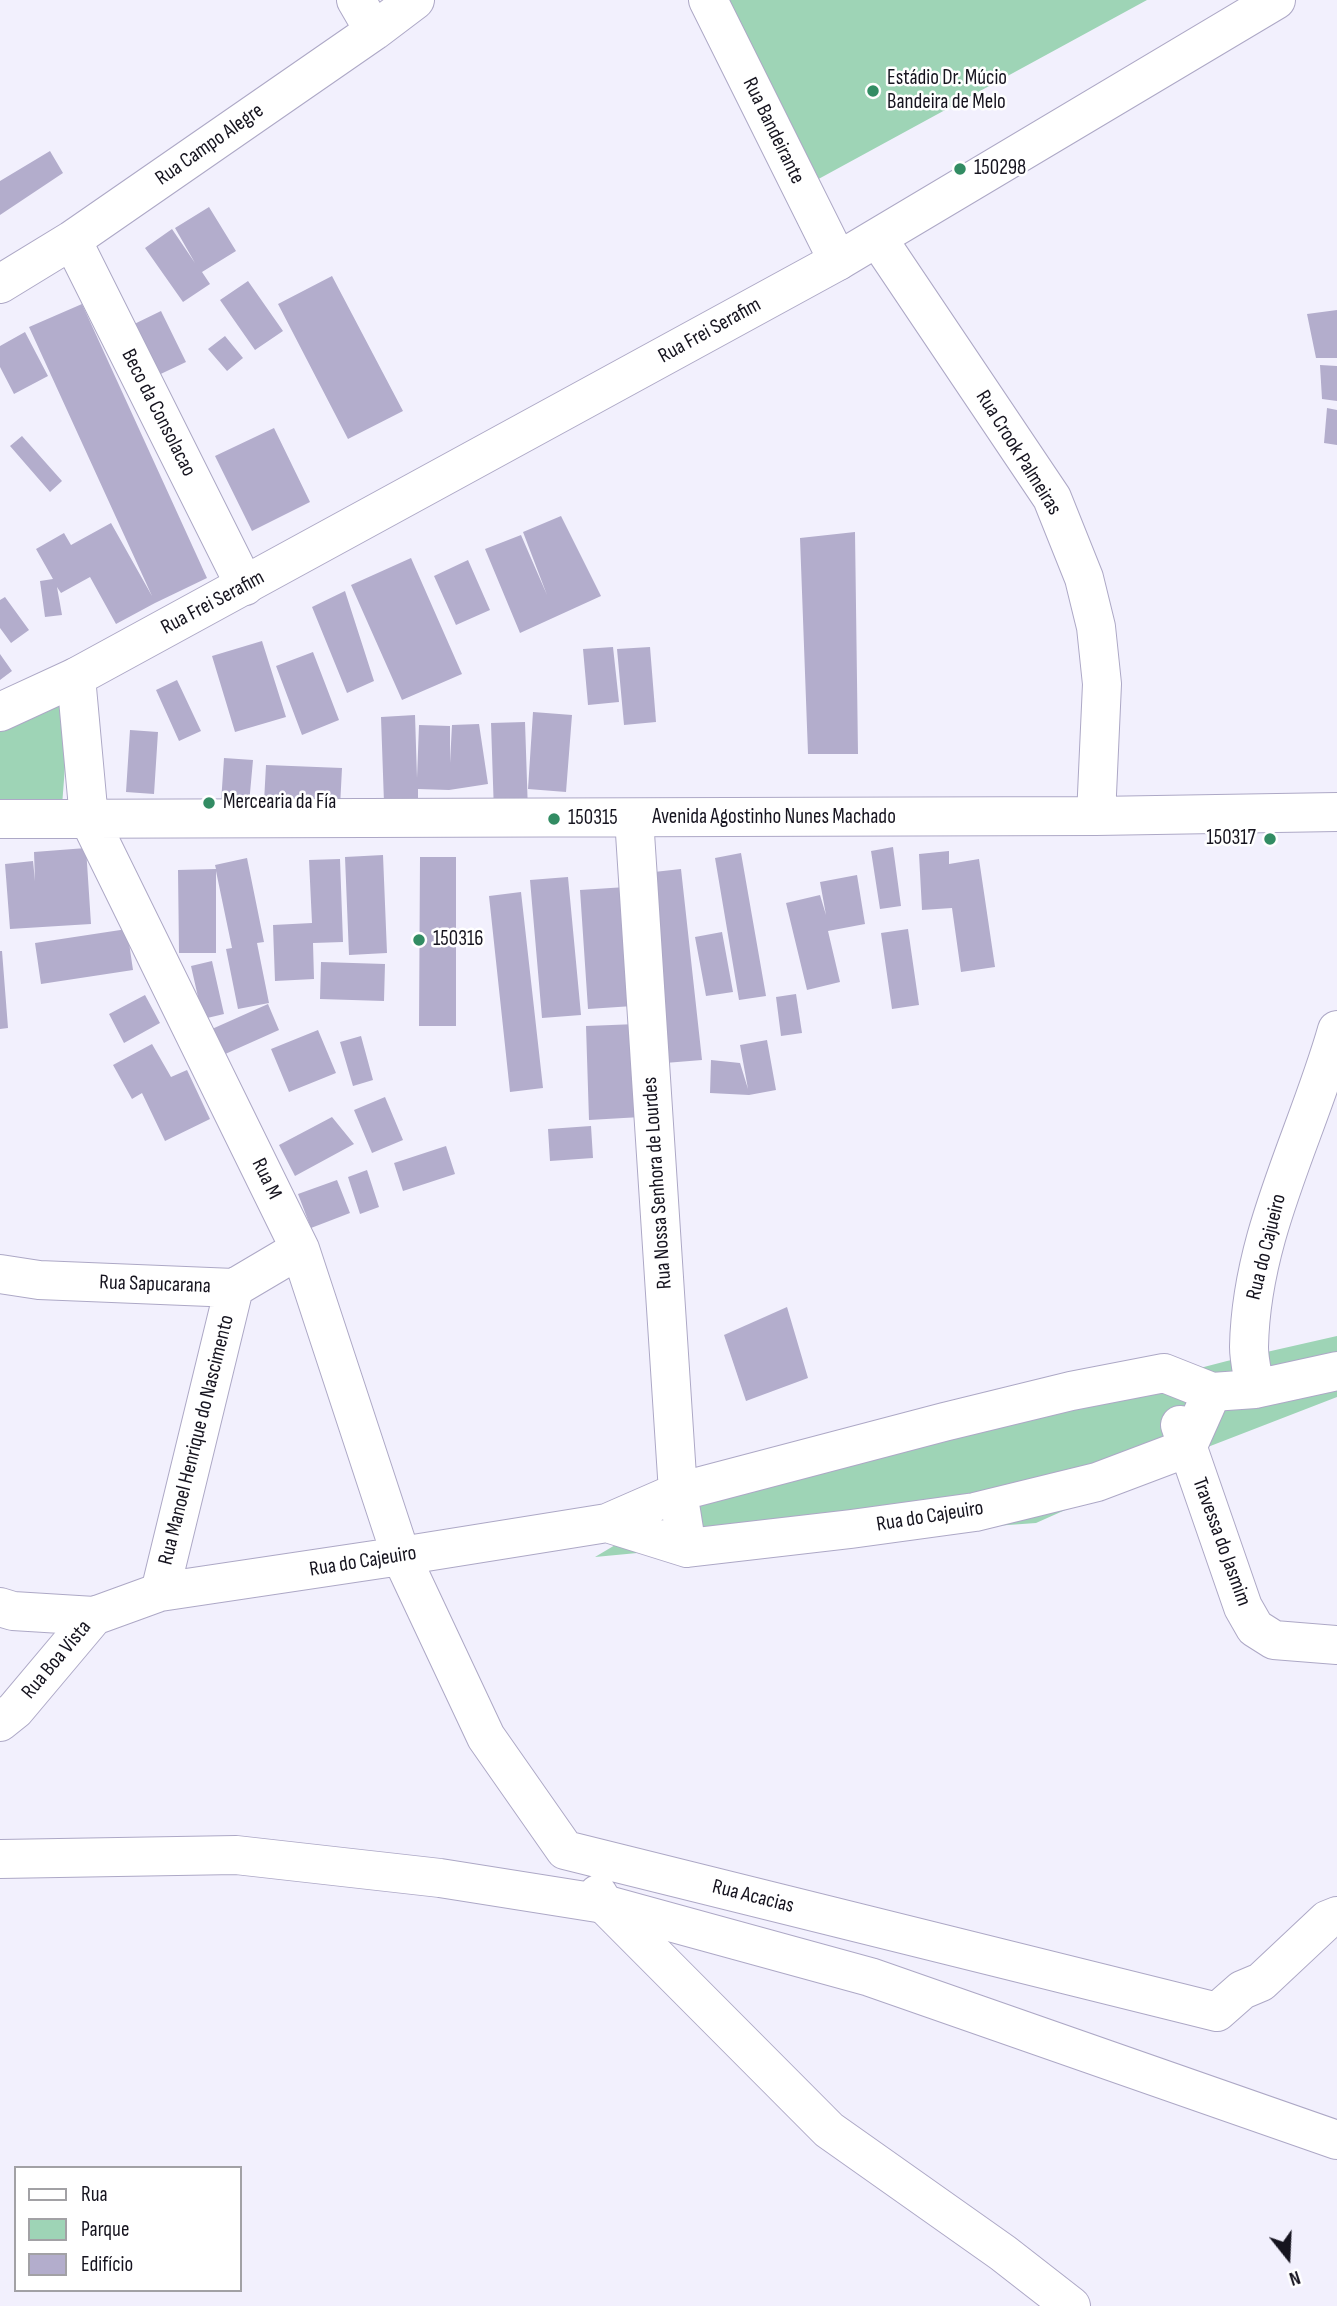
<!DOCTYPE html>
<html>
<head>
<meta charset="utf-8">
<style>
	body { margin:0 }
	#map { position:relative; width:1337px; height:2306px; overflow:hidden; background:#f2f0fd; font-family:"Sofia Sans Condensed",sans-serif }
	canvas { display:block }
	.legend { position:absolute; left:14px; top:2166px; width:228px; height:126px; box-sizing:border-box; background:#fff; border:2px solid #a2a1a5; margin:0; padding:9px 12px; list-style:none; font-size:21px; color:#16141f }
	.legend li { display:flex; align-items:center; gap:14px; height:35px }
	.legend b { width:35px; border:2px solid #a2a1a5 }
	.north { position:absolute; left:1253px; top:2222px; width:70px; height:70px; -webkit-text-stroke:5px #fff; paint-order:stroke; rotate:162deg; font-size:19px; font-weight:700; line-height:28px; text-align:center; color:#16141f }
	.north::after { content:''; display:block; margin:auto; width:24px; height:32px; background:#16141f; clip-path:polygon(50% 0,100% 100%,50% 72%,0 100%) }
</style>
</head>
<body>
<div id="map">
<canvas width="1337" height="2306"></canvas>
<ul class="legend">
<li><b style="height:9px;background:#fff"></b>Rua</li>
<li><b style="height:19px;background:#9ed4b6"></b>Parque</li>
<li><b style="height:19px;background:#b3adcc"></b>Edifício</li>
</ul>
<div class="north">N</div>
</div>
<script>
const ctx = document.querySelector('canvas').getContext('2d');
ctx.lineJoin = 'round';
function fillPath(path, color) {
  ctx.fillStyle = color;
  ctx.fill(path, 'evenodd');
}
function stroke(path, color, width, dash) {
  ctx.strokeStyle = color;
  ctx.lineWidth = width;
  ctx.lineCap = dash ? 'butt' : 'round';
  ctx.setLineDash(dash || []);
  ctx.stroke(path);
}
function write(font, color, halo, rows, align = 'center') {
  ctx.font = font + ' "Sofia Sans Condensed",sans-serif';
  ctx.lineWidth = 5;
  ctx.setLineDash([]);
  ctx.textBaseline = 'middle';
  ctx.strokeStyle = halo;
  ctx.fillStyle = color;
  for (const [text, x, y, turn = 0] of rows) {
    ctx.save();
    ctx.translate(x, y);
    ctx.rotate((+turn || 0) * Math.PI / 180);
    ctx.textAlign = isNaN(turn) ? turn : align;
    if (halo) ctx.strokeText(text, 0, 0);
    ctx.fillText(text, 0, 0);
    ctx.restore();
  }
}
const green = new Path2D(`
	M702,0H1147L813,182Z
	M71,687L62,806L0,808V722Z
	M1337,1336V1397L1200,1450L1036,1523L690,1548L595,1557L689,1501L1227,1361Z`);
const building = new Path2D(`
	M50,151L63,173L0,215V181Z
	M209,207L236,251L202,272L210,284L183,302L145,248L172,229L195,263L175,228Z
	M332,276L403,411L348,439L278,304Z
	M248,281L283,331L255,350L220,300Z
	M82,304L207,578L155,603L116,624L90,577L61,593L57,587L62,615L45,617L40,581L53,579L36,549L64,533L71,545L111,523L152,596L29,327Z
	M1337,310V358H1316L1307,314Z
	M161,311L186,362L148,380L124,329Z
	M25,332L48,376L14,394L0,367V346Z
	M225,336L243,358L227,371L208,349Z
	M1320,365L1337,366V401L1322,399Z
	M1327,408L1337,410V445L1324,443Z
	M274,428L310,502L252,531L215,456Z
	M22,436L62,481L50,492L10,446Z
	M561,516L601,596L520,633L485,549L521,535L547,595L523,532Z
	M855,532L858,754H808L800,538Z
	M411,558L462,674L402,700L351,585Z
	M468,560L490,610L456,625L434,576Z
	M345,591L374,681L347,693L312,607Z
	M5,597L29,630L11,643L0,628V600Z
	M262,641L286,717L235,732L212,656Z
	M613,647L619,702L588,705L583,649Z
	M650,647L656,722L624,725L617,649Z
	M313,652L339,720L302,735L276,666Z
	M0,654L12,671L0,680Z
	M177,680L201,731L179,741L156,690Z
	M533,712L572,715L566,792L528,789Z
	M415,715L417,778L419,725L450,726V763L452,725L479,724L488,784L449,790L418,789V802L384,803L381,717Z
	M525,722L528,812L494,813L491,723Z
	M130,730L158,732L154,794L126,792Z
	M224,758L253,760L249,804L221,803Z
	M266,765L342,768L340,807L264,802Z
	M893,847L901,906L880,909L871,851Z
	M86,848L91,924L10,929L5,864L33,861L35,881L34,852Z
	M949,851V864L979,859L995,967L961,972L952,908L922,910L919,854Z
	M741,853L766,996L739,1000L715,858Z
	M383,855L387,953L349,955L345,857Z
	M420,857H456V1026H419Z
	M247,858L264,942L257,943L269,1003L238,1009L226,949L232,948L216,871V953H179L178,870L216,869L215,865Z
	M340,859L343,942L313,943L314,979L275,981L273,925L312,923L309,860Z
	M681,869L702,1060L665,1063L645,873Z
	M857,875L865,924L828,931L840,982L807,990L786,903L820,895L826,915L820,882Z
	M568,877L581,1015L542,1018L530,880Z
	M626,887L633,1006L588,1009L580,890Z
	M521,892L543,1088L510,1092L489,896Z
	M127,929L133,970L41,984L35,943Z
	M908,929L919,1005L892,1009L881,933Z
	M722,932L733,992L706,996L695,937Z
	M0,951H2L8,1028L0,1029Z
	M212,961L224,1014L203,1019L191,966Z
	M321,962L385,964L384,1001L320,999Z
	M796,994L802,1033L781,1036L776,997Z
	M145,995L160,1023L124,1043L109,1014Z
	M268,1004L279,1030L223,1055L212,1029Z
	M637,1024L641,1117L589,1120L586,1026Z
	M318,1030L336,1073L289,1092L271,1049Z
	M361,1036L373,1080L353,1086L340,1042Z
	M767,1040L776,1090L749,1095L710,1093L711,1060L740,1063L748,1089L740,1045Z
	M152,1044L171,1077L187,1070L210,1119L165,1141L142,1093L132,1099L113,1065Z
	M385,1097L403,1140L372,1153L354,1110Z
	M332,1117L354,1144L295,1176L279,1145Z
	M591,1126L593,1158L550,1161L548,1129Z
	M446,1146L455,1174L403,1191L394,1163Z
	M367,1170L379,1207L360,1214L348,1177Z
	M337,1180L350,1213L311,1228L298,1194Z
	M787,1307L808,1378L746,1401L724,1335Z`);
const minor = new Path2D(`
	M356,0L374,31
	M708,0L838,261
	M878,239L1052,498L1084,578L1096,627L1102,684L1096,816
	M72,240L245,586
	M0,284L72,240L374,31L415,0
	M76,677L89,819L300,1249L401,1556L486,1737L565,1850L1217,2012L1242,1990L1261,1982L1327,1920L1337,1916
	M634,818L678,1492L687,1548
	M0,819L1096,816L1337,812
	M1337,1030C1307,1136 1251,1234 1249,1347C1249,1361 1253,1375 1255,1389L1337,1371
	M0,1274L39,1280L234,1288L300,1249
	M1180,1425L1243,1607L1255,1628L1274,1640L1337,1645
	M607,1523L687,1548L851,1529L975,1512L1097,1482L1187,1448L1212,1392
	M160,1592L234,1288
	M0,1607L13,1611L94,1616
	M0,1722L15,1710L94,1616L160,1592L401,1556L607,1523L678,1492L944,1422L1071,1391L1164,1373L1212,1392L1255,1389
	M598,1894L604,1904L829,2130L1003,2253L1071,2306`);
const tertiary = new Path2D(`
	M0,1859L236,1855L440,1878L604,1904L870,1977L1337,2140`);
const primary = new Path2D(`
	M0,712L76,677L838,261L1276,0`);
const markers = [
	[873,91,7,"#328c63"],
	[960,169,7,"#328c63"],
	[209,803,7,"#328c63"],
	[554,819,7,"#328c63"],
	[1270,839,7,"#328c63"],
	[419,940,7,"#328c63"]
];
const poiNames = [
	["Estádio Dr. Múcio",887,79],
	["Bandeira de Melo",887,103],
	["150298",974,169],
	["Mercearia da Fía",223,803],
	["150315",568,819],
	["150317",1256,839,"right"],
	["150316",433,940]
];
const streetNames = [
	["Rua Bandeirante",773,131,64],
	["Rua Campo Alegre",210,145,-35],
	["Rua Frei Serafim",710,331,-29],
	["Beco da Consolacao",158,413,63],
	["Rua Crook Palmeiras",1018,453,58],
	["Rua Frei Serafim",213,603,-28],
	["Avenida Agostinho Nunes Machado",774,818],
	["Rua M",266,1179,64],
	["Rua Nossa Senhora de Lourdes",658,1183,-94],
	["Rua do Cajueiro",1267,1247,-76],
	["Rua Sapucarana",155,1285,2],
	["Rua Manoel Henrique do Nascimento",197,1440,-76],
	["Rua do Cajeuiro",930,1517,-9],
	["Travessa do Jasmim",1221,1542,70],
	["Rua do Cajeuiro",363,1562,-9],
	["Rua Boa Vista",57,1660,-50],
	["Rua Acacias",753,1897,14]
];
fillPath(green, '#9ed4b6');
fillPath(building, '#b3adcc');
stroke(minor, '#ada8c6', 40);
stroke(tertiary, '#ada8c6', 40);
stroke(primary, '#ada8c6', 40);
stroke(minor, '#fff', 38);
stroke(tertiary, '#fff', 38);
stroke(primary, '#fff', 38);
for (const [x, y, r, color] of markers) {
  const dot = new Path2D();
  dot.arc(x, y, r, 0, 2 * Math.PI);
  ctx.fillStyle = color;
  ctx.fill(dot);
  stroke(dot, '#fff', 2.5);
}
write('21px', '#16141f', '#fff', poiNames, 'left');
write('21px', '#16141f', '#fff', streetNames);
</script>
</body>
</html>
